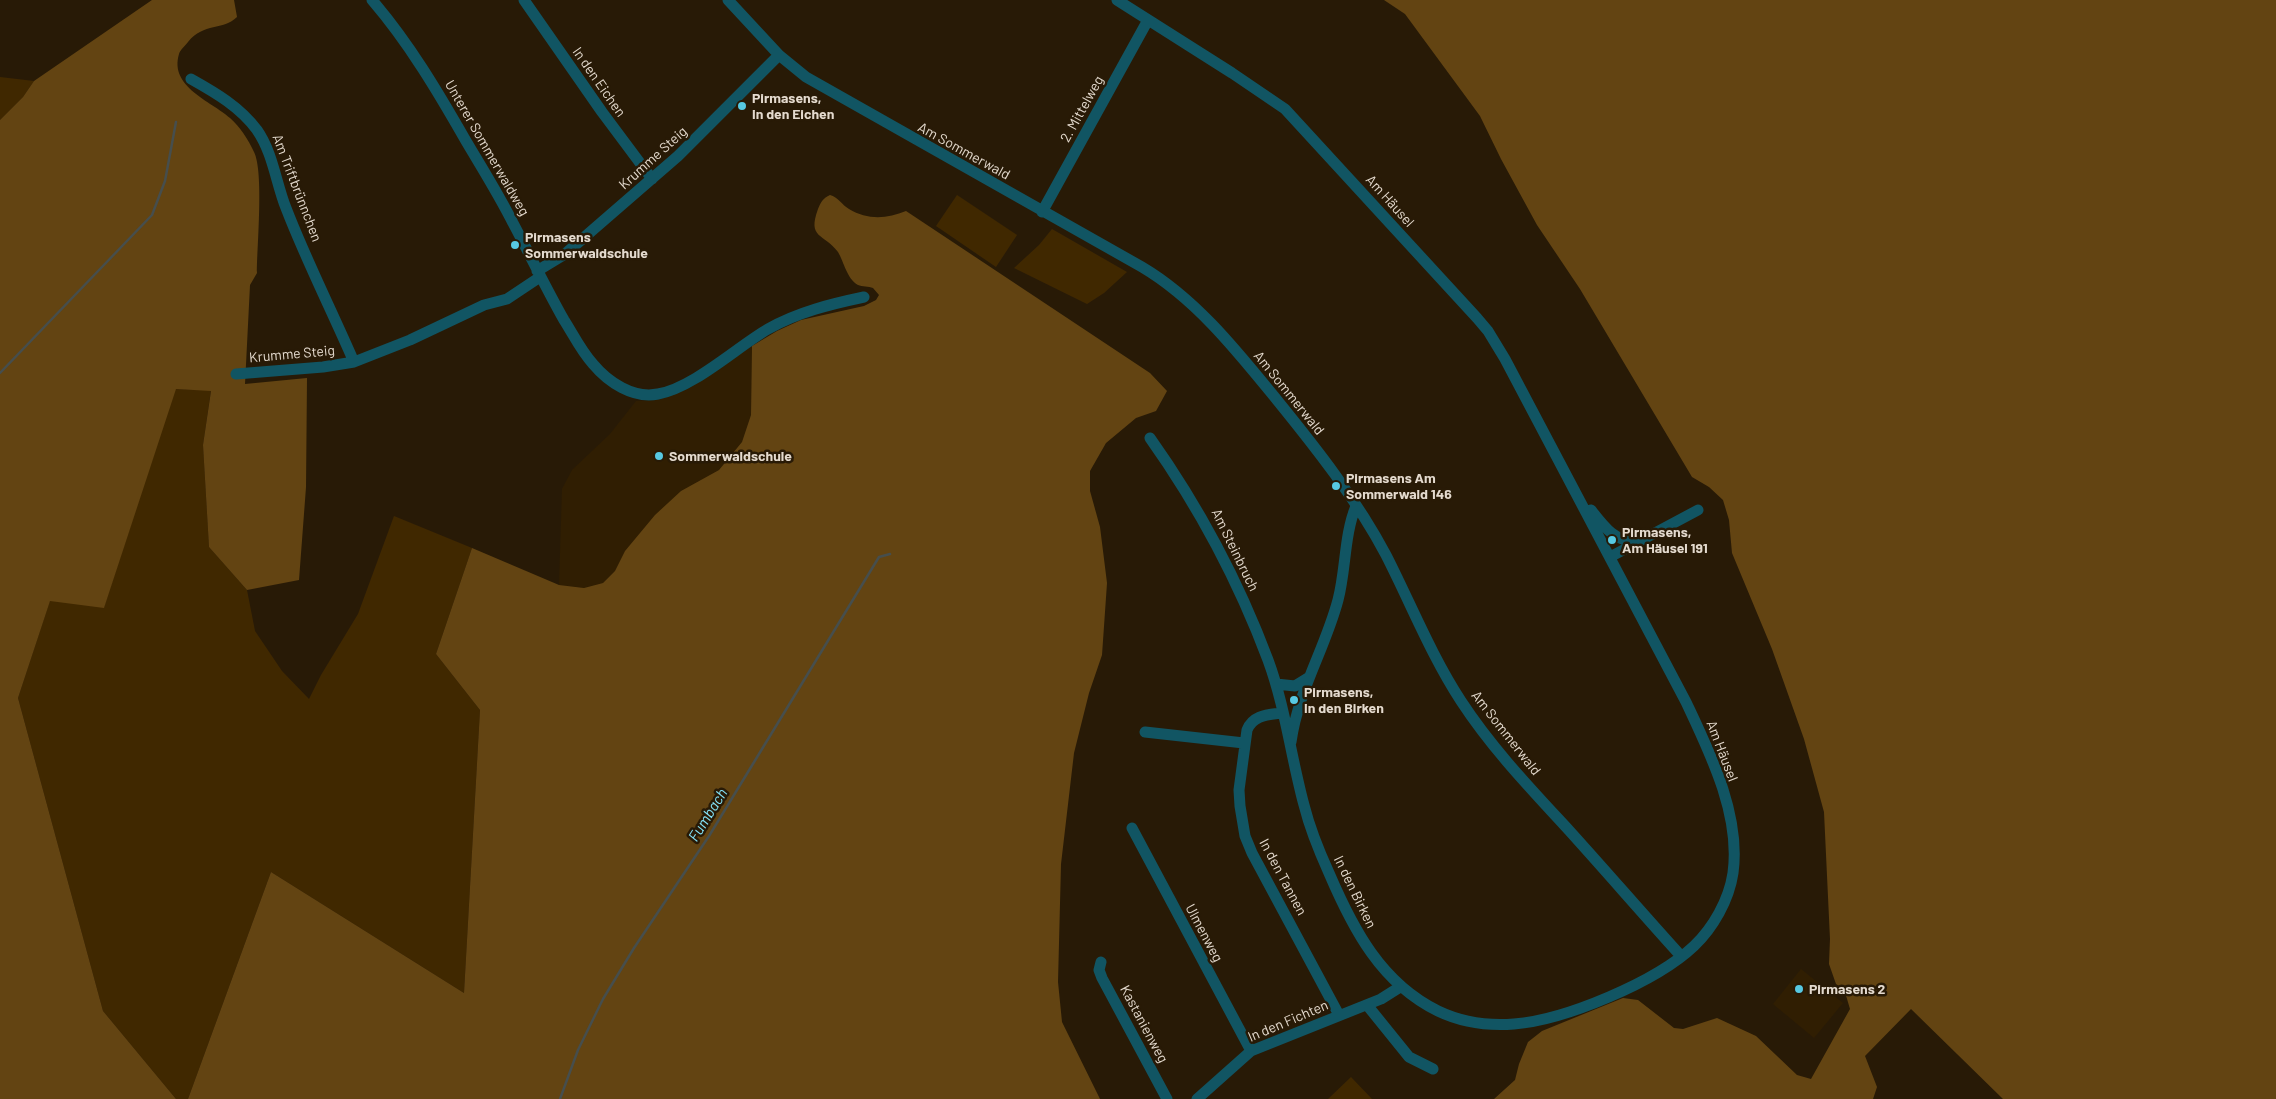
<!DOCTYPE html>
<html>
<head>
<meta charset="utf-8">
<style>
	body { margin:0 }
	canvas { display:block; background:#281a06 }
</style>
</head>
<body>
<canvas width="2276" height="1099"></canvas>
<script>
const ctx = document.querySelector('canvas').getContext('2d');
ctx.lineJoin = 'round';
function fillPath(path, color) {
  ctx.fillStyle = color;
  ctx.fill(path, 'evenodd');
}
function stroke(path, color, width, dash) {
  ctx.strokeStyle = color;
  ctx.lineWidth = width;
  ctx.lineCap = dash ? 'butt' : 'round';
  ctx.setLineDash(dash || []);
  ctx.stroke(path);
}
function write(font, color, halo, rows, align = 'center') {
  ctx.font = font + ' Barlow,sans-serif';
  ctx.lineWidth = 5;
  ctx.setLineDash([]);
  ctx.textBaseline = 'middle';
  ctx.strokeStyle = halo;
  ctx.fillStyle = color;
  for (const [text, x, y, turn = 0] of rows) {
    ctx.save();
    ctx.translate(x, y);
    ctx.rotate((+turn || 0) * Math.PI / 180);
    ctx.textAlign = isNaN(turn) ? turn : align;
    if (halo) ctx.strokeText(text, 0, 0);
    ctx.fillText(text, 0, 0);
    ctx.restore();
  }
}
const built = new Path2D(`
	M752,346L751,415L742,442L719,470L681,491L625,551L615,571L603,583L584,588L559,585L562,489L572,470L610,434L636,401L658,400L691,385Z
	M1801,969L1843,1003L1814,1038L1773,1004Z`);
const green = new Path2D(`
	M0,77L34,81L23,97L0,120Z
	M957,195L1017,235L996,267L936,226Z
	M1052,229L1127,272L1104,293L1087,304L1014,268L1039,245Z
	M175,389L211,390L203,445L209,547L247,590L255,631L282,671L309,699L321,675L358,614L394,516L472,548L436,654L480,710L464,993L271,872L188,1099H176L103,1011L18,698L50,600L104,607Z
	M1351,1077L1372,1099H1328Z`);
const forest = new Path2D(`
	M152,0H234L237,17C223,31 204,22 188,42C185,46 180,50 179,54C169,87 211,101 230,118C240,127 248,139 254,152C264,172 257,246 257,273L250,285L245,384L307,378L306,487L299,580L247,590L209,547L203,445L211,391L176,389L104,608L50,601L18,698L103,1011L176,1099H0V120L23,97L34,81Z
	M1384,0H2276V1099H2003L1911,1009L1865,1056L1877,1087L1873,1099H1494L1515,1080L1519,1064L1528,1042L1542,1031L1623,998L1638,1000L1674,1028L1683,1029L1717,1018L1756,1036L1797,1075L1811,1079L1850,1009L1845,992L1836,984L1829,964L1830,939L1824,812L1804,739L1772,649L1732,553L1729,520L1723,500L1709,487L1692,477L1580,289L1537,225L1501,159L1480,116L1405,14Z
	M830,195C838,197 842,205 849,209C867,220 887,219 906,211L1150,373L1167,391L1156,411L1136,418L1106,443L1090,471V491L1100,527L1107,583L1102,655L1089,693L1074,753L1061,864L1058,982L1062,1022L1100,1099H188L271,872L464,993L480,710L436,654L472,548L559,585L584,588L603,583L615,571L625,551L655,515L681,491L719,470L742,442L751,415L752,346L777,331L801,320L864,306L876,300L879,295L873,288C869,286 862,287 858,285C847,279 844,262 838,252C824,233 807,239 818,209C821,202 823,198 830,195Z`);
const stream = new Path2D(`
	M0,373L152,215L165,181L176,122
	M560,1099L578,1050L603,999L634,948L709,836L879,557L890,554`);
const street = new Path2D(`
	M372,0C409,43 438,92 466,141C482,168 499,195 513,223C530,255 546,288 564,320C573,334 581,351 593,364C608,382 633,399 658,394C693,388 737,347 768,329C798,312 831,304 864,297
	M524,0L602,112L652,179
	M728,0L779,55L806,77L1142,267C1196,299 1237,351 1277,400C1316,448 1357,500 1386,555C1411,604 1431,655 1461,701C1491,747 1529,787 1566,827C1605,870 1642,913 1681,956
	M1117,0L1232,73L1285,109L1477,318L1488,331L1505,359L1686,702C1710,753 1741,815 1733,873C1729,900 1713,928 1694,946C1656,982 1565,1020 1514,1024C1488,1026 1461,1022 1438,1011C1381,983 1353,929 1329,873C1319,851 1310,829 1304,805C1291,757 1285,706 1268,660C1238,580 1199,507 1150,438
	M191,79C216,93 240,107 257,130C273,153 276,183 286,208C306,260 332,311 354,362
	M1042,212L1148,20
	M537,271L565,254L678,156L779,55
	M236,374L323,367L354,362L410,340L484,305L507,299L540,277
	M1591,510C1606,529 1613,539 1636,543
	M1610,557L1698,510
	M1276,684L1295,686L1308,678
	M1282,713C1267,715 1253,715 1247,730L1239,790L1240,806L1245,836L1252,853L1339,1015
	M1145,732L1244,743
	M1291,742C1298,691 1325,649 1338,600C1346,570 1344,535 1356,506
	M1132,828L1251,1051
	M1101,962L1099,970L1102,978L1167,1099
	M1367,1005L1409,1057L1433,1069
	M1197,1099L1251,1051L1381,999L1400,987`);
const markers = [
	[742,106,5,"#57c9e2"],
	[515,245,5,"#57c9e2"],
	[659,456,5,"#57c9e2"],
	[1336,486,5,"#57c9e2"],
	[1612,540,5,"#57c9e2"],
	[1294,700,5,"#57c9e2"],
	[1799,989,5,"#57c9e2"]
];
const streetNames = [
	["In den Eichen",599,82,55],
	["2. Mittelweg",1082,109,-61],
	["Unterer Sommerwaldweg",487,148,60],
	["Am Sommerwald",964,151,29],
	["Krumme Steig",653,158,-42],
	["Am Triftbrünnchen",297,188,69],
	["Am Häusel",1390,201,48],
	["Krumme Steig",292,354,-5],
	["Am Sommerwald",1289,393,51],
	["Am Steinbruch",1235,550,64],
	["Am Sommerwald",1506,733,52],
	["Am Häusel",1722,751,69],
	["In den Tannen",1283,877,62],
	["In den Birken",1355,892,64],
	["Ulmenweg",1204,933,62],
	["In den Fichten",1288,1021,-23],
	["Kastanienweg",1144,1024,62]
];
const poiNames = [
	["Pirmasens,",752,98],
	["In den Eichen",752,114],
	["Pirmasens",525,237],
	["Sommerwaldschule",525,253],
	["Sommerwaldschule",669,456],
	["Pirmasens Am",1346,478],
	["Sommerwald 146",1346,494],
	["Pirmasens,",1622,532],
	["Am Häusel 191",1622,548],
	["Pirmasens,",1304,692],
	["In den Birken",1304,708],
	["Pirmasens 2",1809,989]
];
const waterNames = [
	["Fumbach",708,815,-58]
];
fillPath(built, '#301e02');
fillPath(green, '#402800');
fillPath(forest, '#634412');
stroke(stream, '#464e4d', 2.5);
stroke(street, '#115563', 11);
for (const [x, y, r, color] of markers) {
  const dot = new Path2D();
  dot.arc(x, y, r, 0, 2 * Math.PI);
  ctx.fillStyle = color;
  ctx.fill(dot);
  stroke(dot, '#281a06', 2);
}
write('14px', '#e4dace', '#281a06', streetNames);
write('bold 14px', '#e4dace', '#281a06', poiNames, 'left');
write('italic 15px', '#84e3f9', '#281a06', waterNames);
</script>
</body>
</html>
